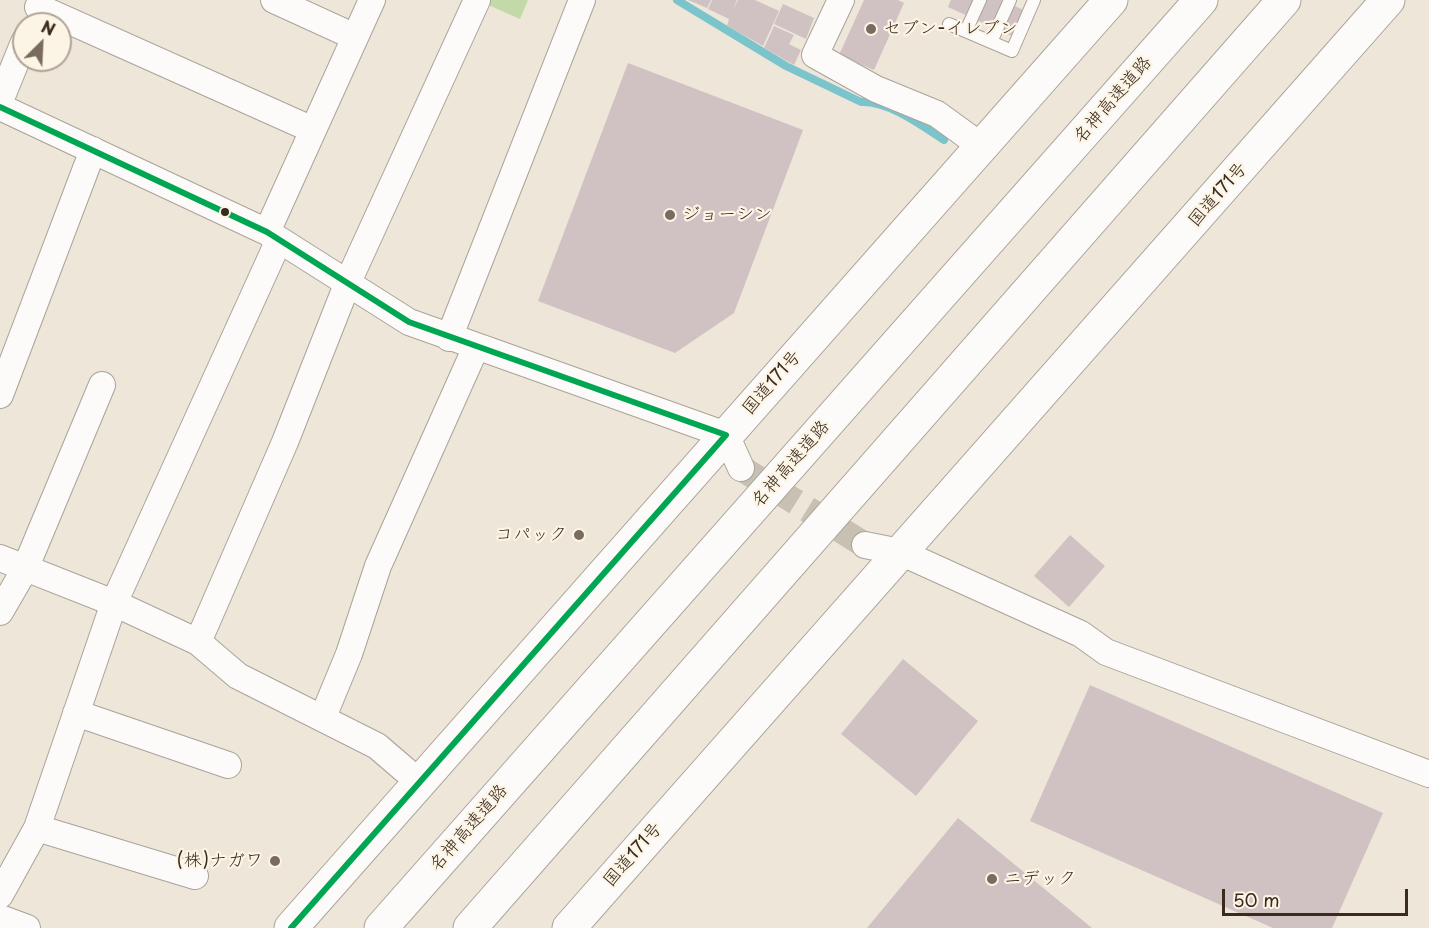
<!DOCTYPE html>
<html>
<head>
<meta charset="utf-8">
<style>
	body { margin:0 }
	#map { position:relative; width:1429px; height:928px; overflow:hidden; background:#ede6d9; font-family:"Playpen Sans",sans-serif }
	canvas { display:block }
	.north { position:absolute; left:12px; top:12px; width:60px; height:60px; box-sizing:border-box; background:#fcf5e5; border:2px solid #afa495; border-radius:50%; rotate:24deg; font-size:16px; font-weight:700; line-height:24px; text-align:center; color:#3b2a1e }
	.north::after { content:''; display:block; margin:auto; width:21px; height:27px; background:#796c5f; clip-path:polygon(50% 0,100% 100%,50% 72%,0 100%) }
	.scale { position:absolute; left:1222px; top:889px; width:186px; height:27px; box-sizing:border-box; border:3px solid #3b2a1e; border-top:0; padding-left:8px; font-size:18px; line-height:21px; white-space:nowrap; color:#3b2a1e; -webkit-text-stroke:4px #fcf5e5; paint-order:stroke }
</style>
</head>
<body>
<div id="map">
<canvas width="1429" height="928"></canvas>
<div class="north">N</div>
<div class="scale">50 m</div>
</div>
<script>
const ctx = document.querySelector('canvas').getContext('2d');
ctx.lineJoin = 'round';
function fillPath(path, color) {
  ctx.fillStyle = color;
  ctx.fill(path, 'evenodd');
}
function stroke(path, color, width, dash) {
  ctx.strokeStyle = color;
  ctx.lineWidth = width;
  ctx.lineCap = dash ? 'butt' : 'round';
  ctx.setLineDash(dash || []);
  ctx.stroke(path);
}
function write(font, color, halo, rows, align = 'center') {
  ctx.font = font + ' "Playpen Sans","Klee One",sans-serif';
  ctx.lineWidth = 4.5;
  ctx.setLineDash([]);
  ctx.textBaseline = 'middle';
  ctx.strokeStyle = halo;
  ctx.fillStyle = color;
  for (const [text, x, y, turn = 0] of rows) {
    ctx.save();
    ctx.translate(x, y);
    ctx.rotate((+turn || 0) * Math.PI / 180);
    ctx.textAlign = isNaN(turn) ? turn : align;
    if (halo) ctx.strokeText(text, 0, 0);
    ctx.fillText(text, 0, 0);
    ctx.restore();
  }
}
const green = new Path2D(`
	M488,0H528L520,19L486,4Z`);
const stream = new Path2D(`
	M677,0L786,66L861,102C889,101 921,125 944,140`);
const building = new Path2D(`
	M688,0H711L707,8Z
	M712,0H737L733,10L738,0H755L779,11L763,46L727,26L729,19L708,9Z
	M864,0H898L904,3L874,70L839,55Z
	M951,0H1001L1035,15L1023,41L948,7Z
	M783,4L814,18L806,39L774,24Z
	M774,26L794,35L789,44L801,50L794,65L764,48Z
	M628,63L803,130L734,313L675,353L538,301Z
	M1070,535L1105,566L1069,607L1034,576Z
	M903,659L978,721L916,796L841,734Z
	M1090,685L1383,813L1332,928H1273L1030,821Z
	M958,818L1092,928H867Z`);
const streetTunnel = new Path2D(`
	M741,468L865,545`);
const lane = new Path2D(`
	M949,24L1012,51L1034,0
	M966,31L980,0
	M991,42L1010,0`);
const street = new Path2D(`
	M274,0L355,37
	M841,0L815,55L876,89L937,114L981,146
	M38,7L313,130
	M0,101L24,42
	M0,107L267,232L409,322L726,435L741,468
	M267,232L372,0
	M449,338L582,0
	M0,395L93,150
	M865,545L900,552L1081,634L1106,652L1429,774
	M0,558L114,603L198,642L238,676L377,746L419,782
	M0,612L25,569L102,385
	M198,642L285,442L348,282L477,0
	M76,713L228,765
	M323,717L349,654L378,566L476,347
	M37,828L195,876
	M0,895L37,828L114,603L279,240
	M0,918L27,928`);
const highway = new Path2D(`
	M291,928L1111,0
	M381,928L1201,0
	M470,928L1284,0
	M569,928L1388,0`);
const bus1 = new Path2D(`
	M0,107L267,232L409,322L726,435L291,928`);
const markers = [
	[871,29,6,"#796c5f"],
	[225,212,5,"#3b2a1e"],
	[670,215,6,"#796c5f"],
	[579,535,6,"#796c5f"],
	[275,861,6,"#796c5f"],
	[992,879,6,"#796c5f"]
];
const poiNames = [
	["セブン-イレブン",883,29],
	["ジョーシン",682,215],
	["コパック",567,535,"right"],
	["(株)ナガワ",263,861,"right"],
	["ニデック",1004,879]
];
const streetNames = [
	["名神高速道路",1113,100,-49],
	["国道171号",1218,195,-49],
	["国道171号",772,383,-49],
	["名神高速道路",791,464,-49],
	["名神高速道路",469,828,-49],
	["国道171号",633,855,-49]
];
fillPath(green, '#c2daa8');
stroke(stream, '#7bc4cc', 8);
fillPath(building, '#d0c2c3');
stroke(streetTunnel, '#c9c0b4', 26, [26, 13]);
stroke(lane, '#a9a39a', 14);
stroke(street, '#a9a39a', 28);
stroke(highway, '#a9a39a', 35);
stroke(lane, '#fcfbf9', 12);
stroke(street, '#fcfbf9', 26);
stroke(highway, '#fcfbf9', 33);
stroke(bus1, '#00a651', 6);
for (const [x, y, r, color] of markers) {
  const dot = new Path2D();
  dot.arc(x, y, r, 0, 2 * Math.PI);
  ctx.fillStyle = color;
  ctx.fill(dot);
  stroke(dot, '#fcf5e5', 2);
}
write('18px', '#3b2a1e', '#fcf5e5', poiNames, 'left');
write('18px', '#3b2a1e', '#fcf5e5', streetNames);
</script>
</body>
</html>
